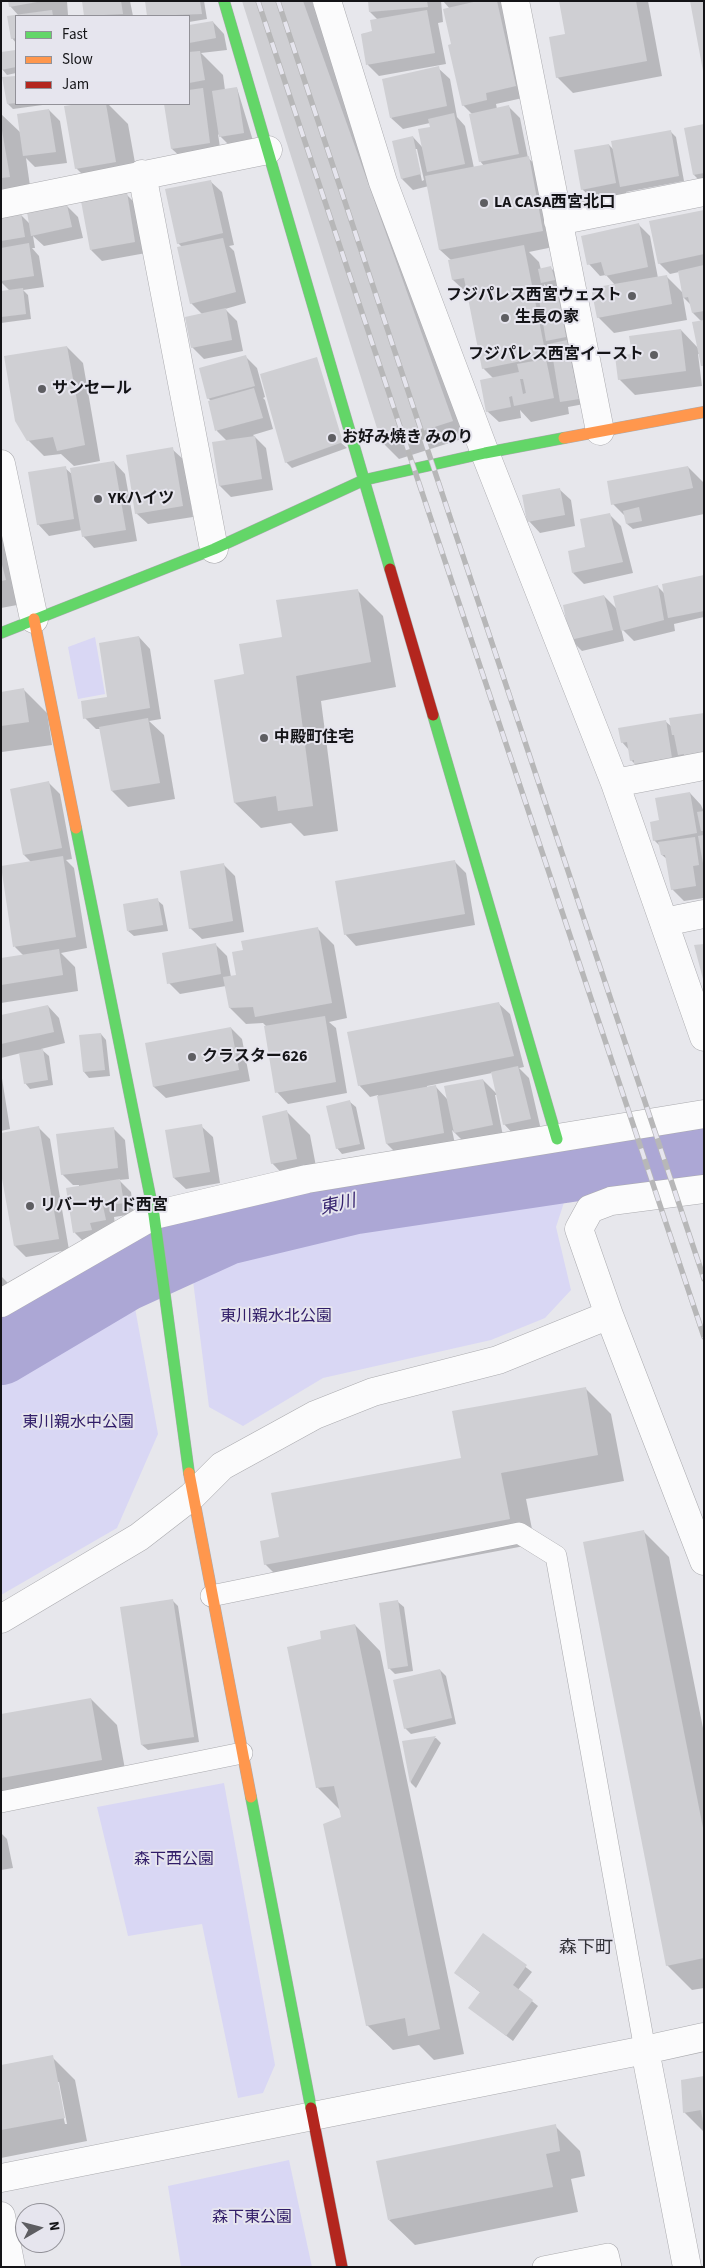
<!DOCTYPE html>
<html>
<head>
<meta charset="utf-8">
<style>
	body { margin:0 }
	#map { position:relative; width:705px; height:2268px; overflow:hidden; background:#e7e7ec; font-family:"Source Sans 3",sans-serif }
	canvas { display:block }
	.frame { position:absolute; inset:0; border:2px solid #141417; pointer-events:none }
	.legend { position:absolute; left:15px; top:15px; width:175px; height:90px; box-sizing:border-box; background:#e6e5ee; border:1px solid #929198; margin:0; padding:6px 9px; list-style:none; font-size:15px; color:#141417 }
	.legend li { display:flex; align-items:center; gap:10px; height:25px }
	.legend b { width:25px; border:1px solid #929198 }
	.north { position:absolute; left:15px; top:2203px; width:50px; height:50px; box-sizing:border-box; background:#e6e5ee; border:1px solid #929198; border-radius:50%; rotate:82deg; font-size:14px; font-weight:700; line-height:20px; text-align:center; color:#141417 }
	.north::after { content:''; display:block; margin:auto; width:18px; height:22px; background:#5e5e62; clip-path:polygon(50% 0,100% 100%,50% 72%,0 100%) }
</style>
</head>
<body>
<div id="map">
<canvas width="705" height="2268"></canvas>
<div class="frame"></div>
<ul class="legend">
<li><b style="height:6px;background:#63d668"></b>Fast</li>
<li><b style="height:6px;background:#ff974d"></b>Slow</li>
<li><b style="height:6px;background:#b3261e"></b>Jam</li>
</ul>
<div class="north">N</div>
</div>
<script>
const ctx = document.querySelector('canvas').getContext('2d');
ctx.lineJoin = 'round';
function fillPath(path, color) {
  ctx.fillStyle = color;
  ctx.fill(path, 'evenodd');
}
function stroke(path, color, width, dash) {
  ctx.strokeStyle = color;
  ctx.lineWidth = width;
  ctx.lineCap = dash ? 'butt' : 'round';
  ctx.setLineDash(dash || []);
  ctx.stroke(path);
}
function write(font, color, halo, rows, align = 'center') {
  ctx.font = font + ' "Source Sans 3","Noto Sans JP",sans-serif';
  ctx.lineWidth = 4;
  ctx.setLineDash([]);
  ctx.textBaseline = 'middle';
  ctx.strokeStyle = halo;
  ctx.fillStyle = color;
  for (const [text, x, y, turn = 0] of rows) {
    ctx.save();
    ctx.translate(x, y);
    ctx.rotate((+turn || 0) * Math.PI / 180);
    ctx.textAlign = isNaN(turn) ? turn : align;
    if (halo) ctx.strokeText(text, 0, 0);
    ctx.fillText(text, 0, 0);
    ctx.restore();
  }
}
const green = new Path2D(`
	M95,637L105,694L78,699L68,647Z
	M569,1187L556,1227L571,1290L545,1318L491,1340L323,1378L243,1426L209,1407L191,1265L232,1248L353,1221Z
	M133,1297L158,1434L117,1528L1,1595V1370Z
	M224,1783L275,2065L263,2093L238,2098L202,1924L128,1936L97,1807Z
	M289,2160L312,2267H181L168,2186Z`);
const shadow = new Path2D(`
	M9,1H67L68,15L16,16V43L12,38L9,17L19,16L10,6Z
	M84,1H130L133,16H86Z
	M146,1H204L207,19L189,22V16H148Z
	M243,1H312L468,437L399,459L383,443Z
	M369,1H441L443,22L438,23L446,64L379,76L368,65L362,34L373,32L378,20L370,12Z
	M443,1H505L527,97L496,104L497,109L509,107L520,118L528,158L545,173L558,246L529,252L539,262L541,270L550,267L556,273L560,286L548,288L544,284L545,293L556,291L562,296L571,342L568,343L572,347L574,356L570,357L575,363L584,404L568,407L569,414L531,422L520,410L521,418L499,422L487,411L493,378L483,368L469,295L453,280L451,260L440,250L429,186L413,190L402,179L413,137L423,148L431,128L430,123L403,129L391,118L438,68L450,79L457,117L465,126L474,168L484,166L480,161L472,114L463,105L450,9ZM415,149H417L424,180L422,181Z
	M560,1H648L662,76L573,93L557,77L567,35Z
	M213,22L224,34L227,50L201,53L223,75L225,90L237,88L254,144L232,148L218,134L221,154L184,160L172,149L165,104H189V26Z
	M16,51V73L7,75L2,69L1,53Z
	M16,77V104H50L13,109L8,104L4,79Z
	M85,104H108L128,124L139,185L100,192L76,168L65,107Z
	M49,110L60,121L67,163L35,167L26,158L32,200L1,204V114L21,133Z
	M704,126V185L694,175Z
	M670,131L676,137L684,181L626,192L627,194L594,200L582,189L609,145L615,151Z
	M210,181L222,192L234,245L229,246L234,251L246,303L225,309L237,321L243,351L204,359L192,347L202,314L191,303L183,248L178,243Z
	M126,194L137,205L146,253L102,261L91,250Z
	M67,206L78,217L83,238L44,246L33,236L35,248H32L39,256L44,287L23,290L28,295L31,319L1,323V293L10,291L1,282V217L20,214L30,224Z
	M704,211V367L700,354H698L702,386L635,395L619,379L633,355L681,330L698,348L702,322L693,313L691,305L683,297L687,320L614,333L598,317L615,285L606,275L600,276L589,264L638,224L650,236L658,278L666,276L683,293L679,272L670,274L659,263Z
	M67,347L83,363L100,461L74,466L61,454L44,456L28,440Z
	M246,357L257,368L265,397L263,398L265,400L273,429L253,435L266,448L273,490L231,497L220,486L214,443L227,441L217,431L209,402L211,401L208,398Z
	M262,375L347,448L292,468L286,462Z
	M172,449L184,460L193,517L148,524L136,513Z
	M114,462L125,474L137,541L94,548L83,536L82,530L49,536L38,524L65,468L73,475Z
	M688,467L704,483V514L633,529L627,524L626,517L613,504Z
	M559,489L571,500L575,526L540,533L529,521Z
	M610,515L621,526L633,573L584,584L573,573L586,548Z
	M1,532L19,549L28,603L1,608Z
	M704,576V617L674,624L675,631L634,641L621,628L624,641L582,651L571,640L604,596L618,610L657,586L665,594Z
	M357,590L383,616L396,687L321,701L338,831L304,836L291,823L261,828L235,803L245,675L284,638Z
	M139,637L150,649L161,719L149,721L164,735L175,799L128,807L112,791L101,729H96L85,718L109,698Z
	M23,689L47,713L52,745L2,752L1,693Z
	M665,721L672,727L690,766L680,756L682,769L643,772L631,760L629,750L622,742Z
	M48,782L60,794L72,859L66,860L74,868L87,948L61,953L75,967L78,991L1,1003V960L24,956L15,947L31,862L24,855Z
	M690,793L701,805L704,812V898L684,901L672,889L668,860L662,855L660,846L654,840L660,821Z
	M455,862L466,873L475,925L356,946L345,934Z
	M223,864L235,876L244,932L202,939L190,928Z
	M157,900L163,905L168,931L134,936L128,931Z
	M318,929L334,945L347,1018L329,1022L336,1028L347,1093L288,1104L277,1092L267,1027L263,1023L246,1024L230,1008L226,986L180,994L169,983L215,944L227,956L231,977L237,976Z
	M498,1003L510,1014L524,1067L519,1068L529,1078L541,1130L515,1136L504,1124L497,1095H495L503,1136L466,1144L452,1130L455,1144L398,1155L387,1144L378,1095L370,1097L359,1085ZM492,1073L497,1094L483,1080L448,1100L436,1087L427,1088V1086Z
	M48,1006L59,1018L65,1043L41,1049L49,1056L53,1085L30,1089L25,1083L21,1053L1,1058V1017Z
	M231,1028L242,1039L250,1081L166,1098L154,1087L146,1044Z
	M101,1034L106,1040L110,1076L89,1078L84,1072Z
	M1,1072L10,1129L1,1131Z
	M350,1102L356,1107L365,1149L342,1154L337,1148Z
	M287,1112L310,1135L319,1182L295,1187L272,1163Z
	M201,1126L213,1137L220,1183L186,1189L174,1178Z
	M39,1128L50,1139L69,1250L26,1257L15,1246Z
	M113,1128L125,1140L129,1179L119,1180L131,1192L134,1214L114,1217L116,1231L86,1244L75,1233L68,1189L79,1187V1185H73L62,1174Z
	M1,1276L7,1282L12,1303L1,1305Z
	M585,1388L611,1414L624,1481L526,1499L535,1544L291,1590L265,1564L280,1538L462,1459Z
	M644,1532L669,1557L704,1733V1988L692,1990L667,1965Z
	M172,1600L178,1606L199,1742L148,1750L142,1745Z
	M398,1602L404,1607L413,1671L395,1674L389,1668Z
	M355,1625L380,1651L464,2054L434,2060L419,2045L393,2050L367,2025L343,1818L341,1811L317,1787L322,1640Z
	M440,1670L446,1676L456,1724L411,1734L405,1728Z
	M91,1699L117,1725L128,1786L1,1808V1716Z
	M436,1738L441,1743L416,1788L411,1783L403,1742Z
	M1,1833L7,1839L13,1868L1,1870Z
	M483,1934L532,1972L518,1990L538,2006L513,2041L470,2008L481,1993L455,1973Z
	M52,2057L75,2080L87,2141L1,2158V2067ZM56,2082H59L67,2124H65Z
	M704,2077V2132L684,2112Z
	M555,2126L580,2151L585,2176L571,2179L578,2212L415,2245L389,2220Z`);
const river = new Path2D(`
	M1,1353L124,1280L227,1233L356,1202L704,1150`);
const building = new Path2D(`
	M8,1H37V2L9,7Z
	M82,1H121L123,14L84,16Z
	M145,1H200L202,14L147,16Z
	M242,1H303L453,421L382,444Z
	M368,1H427L428,7L369,12Z
	M478,1H497L516,86L486,93L487,100L462,106L448,45L451,44L443,9Z
	M559,1H636L647,61L556,78L549,37L565,34Z
	M690,1H704V71H703Z
	M52,10L53,16H16V38L11,39L7,16Z
	M427,10L435,53L366,65L361,34L372,31L370,20Z
	M213,21L216,38L189,43V25Z
	M16,50V67L1,70V52Z
	M200,51L205,80L189,83V52Z
	M439,66L447,106L390,118L382,79Z
	M16,76V103L7,104L2,77Z
	M237,87L244,133L219,137L212,91Z
	M203,88L210,143L171,149L164,104H189V90Z
	M78,104H106L116,162L75,169L64,106Z
	M509,105L519,154L479,162L469,114Z
	M49,109L56,152L23,156L17,114Z
	M454,113L465,164L427,172L418,129L430,127L428,119Z
	M704,124V173L693,175L684,128Z
	M1,125L10,177L1,178Z
	M671,130L679,176L620,187L611,141Z
	M413,136L421,174L401,179L392,141Z
	M609,144L616,183L581,190L574,150Z
	M529,156L543,231L439,250L425,176Z
	M211,180L223,233L177,244L165,189Z
	M127,192L135,242L90,250L81,201Z
	M67,205L72,227L31,236L27,212Z
	M704,210V254L658,264L649,221Z
	M21,213L25,237L1,241V216Z
	M639,223L648,267L605,276L601,262L587,265L581,236Z
	M223,238L236,292L190,304L177,247Z
	M29,243L34,276L1,281V248Z
	M524,245L546,356L482,369L464,278L452,280L448,260Z
	M704,265V311L692,313L688,297L683,298L678,271Z
	M551,266L555,280L541,283L538,269Z
	M667,275L672,304L597,318L591,288Z
	M23,288L26,314L1,317V291Z
	M557,289L566,337L546,341L538,293Z
	M226,308L232,340L191,348L185,317Z
	M704,320V366H701L692,322Z
	M681,329L686,371L618,380L615,356L632,354L629,336Z
	M567,340L569,351L551,355L549,344Z
	M67,346L85,445L57,451L53,437L27,441L15,421L4,356Z
	M246,355L255,386L207,399L199,368Z
	M570,356L579,399L560,402L553,359Z
	M317,357L343,442L285,463L260,374Z
	M546,359L554,398L514,406L512,396L509,397L511,407L486,412L480,380L519,372L517,364ZM520,379H523L526,393L523,394Z
	M254,388L263,418L215,431L208,401Z
	M255,436L262,479L219,486L212,442Z
	M173,447L183,506L135,514L126,455Z
	M114,461L126,530L82,537L70,468Z
	M66,466L74,519L37,525L28,472Z
	M688,466L693,488L611,505L607,481Z
	M560,488L565,515L527,522L522,495Z
	M639,507L642,521L626,524L623,511Z
	M610,513L623,562L572,573L568,551L585,547L580,519Z
	M1,561L6,580L1,581Z
	M704,575V611L668,618L662,584Z
	M658,585L664,620L621,631L613,596Z
	M358,589L371,662L296,676L313,806L278,811L276,796L234,803L214,680L244,674L239,644L282,637L276,600Z
	M604,595L613,630L570,640L563,605Z
	M139,636L150,708L83,719L81,701L107,697L99,643Z
	M24,688L29,722L1,726V692Z
	M704,713V753L684,756V754L678,755L674,735H672L669,718Z
	M148,718L160,783L111,791L99,727Z
	M666,720L672,758L634,764V760L630,761L627,742L621,743L618,728Z
	M49,781L62,848L23,855L10,789Z
	M690,792L697,833L653,841L650,822L659,820L655,798Z
	M704,811V831H701L697,812Z
	M704,835V862L703,863L698,836Z
	M695,837L699,865L693,866L696,886L671,890L665,855H661L658,842Z
	M63,856L76,937L13,947L1,866Z
	M455,860L465,914L344,935L335,881Z
	M224,863L233,921L189,929L180,871Z
	M158,898L163,925L127,931L123,904Z
	M318,927L332,1003L255,1017L253,1007L229,1008L223,977L236,975L232,952L243,950L241,941Z
	M216,943L221,974L167,984L162,953Z
	M704,944V979H703L694,945Z
	M59,949L63,975L1,985V958Z
	M499,1002L514,1056L358,1086L347,1032Z
	M48,1005L54,1032L1,1044V1015Z
	M325,1016L336,1082L275,1093L264,1026Z
	M231,1027L239,1070L153,1087L145,1043Z
	M101,1033L105,1070L83,1072L79,1035Z
	M43,1049L48,1080L24,1084L19,1053Z
	M518,1066L531,1119L503,1125L491,1072Z
	M483,1079L493,1125L454,1133L444,1086Z
	M436,1085L444,1133L386,1144L377,1096Z
	M350,1100L360,1144L336,1149L326,1106Z
	M287,1110L297,1159L271,1164L262,1116Z
	M202,1124L210,1172L173,1178L165,1130Z
	M39,1126L59,1239L14,1246L1,1173V1133Z
	M114,1127L118,1168L61,1175L56,1134Z
	M120,1179L124,1203L103,1206L106,1220L90,1223L92,1230L73,1233L66,1188Z
	M586,1387L598,1455L501,1473L510,1519L264,1565L260,1541L279,1537L271,1493L461,1458L452,1411Z
	M644,1530L704,1833V1958L666,1966L583,1542Z
	M173,1599L194,1737L141,1745L120,1607Z
	M398,1600L408,1666L388,1669L379,1603Z
	M355,1624L440,2029L408,2036L405,2018L366,2026L323,1824L341,1817L334,1786L316,1788L287,1647L321,1639L320,1631Z
	M440,1669L452,1718L404,1729L393,1680Z
	M91,1698L102,1760L1,1778V1714Z
	M436,1736L410,1783L402,1741Z
	M483,1933L527,1965L513,1985L533,2000L506,2036L468,2008L480,1992L454,1973Z
	M53,2055L65,2118L1,2130V2065Z
	M704,2076V2122H703L701,2110L683,2113L681,2080Z
	M556,2124L560,2151L546,2154L553,2187L388,2220L376,2161Z`);
const lane = new Path2D(`
	M211,1596L519,1533L556,1556L645,2050
	M1,1802L242,1753
	M543,2267L608,2254L611,2267`);
const street = new Path2D(`
	M327,1L383,182L485,453L615,783L704,1037
	M515,1L600,431
	M142,174L214,549
	M1,204L268,150
	M558,221L704,192
	M1,464L34,619
	M615,783L704,766
	M664,922L704,914
	M1,1303L154,1215L307,1179L704,1114
	M609,1315L704,1561
	M1,1619L139,1537L192,1496L222,1466L315,1415L373,1392L498,1360L609,1315L579,1229L590,1209L611,1201L704,1189
	M1,2178L645,2050
	M1,2216L11,2267
	M687,2267L645,2050L704,2037`);
const fast = new Path2D(`
	M224,1L390,569
	M1,633L214,549L364,480L485,453L564,438
	M433,715L557,1139
	M76,828L154,1215L189,1473
	M251,1797L311,2108`);
const slow = new Path2D(`
	M564,438L704,412
	M34,619L76,828
	M189,1473L251,1797`);
const jam = new Path2D(`
	M390,569L433,715
	M311,2108L342,2267`);
const rail = new Path2D(`
	M258,1L704,1337
	M278,1L704,1279`);
const markers = [
	[484,203,5,"#5e5e62"],
	[632,296,5,"#5e5e62"],
	[505,318,5,"#5e5e62"],
	[654,355,5,"#5e5e62"],
	[42,389,5,"#5e5e62"],
	[332,438,5,"#5e5e62"],
	[98,499,5,"#5e5e62"],
	[264,738,5,"#5e5e62"],
	[192,1057,5,"#5e5e62"],
	[30,1206,5,"#5e5e62"]
];
const poiNames = [
	["LA CASA西宮北口",494,203],
	["フジパレス西宮ウェスト",622,296,"right"],
	["生長の家",515,318],
	["フジパレス西宮イースト",644,355,"right"],
	["サンセール",52,389],
	["お好み焼き みのり",342,438],
	["YKハイツ",108,499],
	["中殿町住宅",274,738],
	["クラスター626",202,1057],
	["リバーサイド西宮",40,1206]
];
const parkNames = [
	["東川親水北公園",276,1317],
	["東川親水中公園",78,1423],
	["森下西公園",174,1860],
	["森下東公園",252,2218]
];
const waterNames = [
	["東川",338,1206,-13]
];
const neighbourhoodNames = [
	["森下町",586,1949]
];
fillPath(green, '#d9d7f4');
fillPath(shadow, '#0003');
stroke(river, '#aca7d5', 64);
fillPath(building, '#cfcfd3');
stroke(lane, '#aaaaae', 22);
stroke(street, '#aaaaae', 29);
stroke(fast, '#aaaaae', 12);
stroke(slow, '#aaaaae', 12);
stroke(jam, '#aaaaae', 12);
stroke(lane, '#fbfbfc', 21);
stroke(street, '#fbfbfc', 28);
stroke(fast, '#63d668', 11);
stroke(slow, '#ff974d', 11);
stroke(jam, '#b3261e', 11);
stroke(rail, '#b7b7b8', 5.5);
stroke(rail, '#e6e5ee', 4, [11]);
for (const [x, y, r, color] of markers) {
  const dot = new Path2D();
  dot.arc(x, y, r, 0, 2 * Math.PI);
  ctx.fillStyle = color;
  ctx.fill(dot);
  stroke(dot, '#e6e5ee', 2);
}
write('bold 16px', '#141417', '#e6e5ee', poiNames, 'left');
write('16px', '#311d68', '#e6e5ee', parkNames);
write('italic 18px', '#35226e', '#e6e5ee', waterNames);
write('18px', '#333339', '#e6e5ee', neighbourhoodNames);
</script>
</body>
</html>
